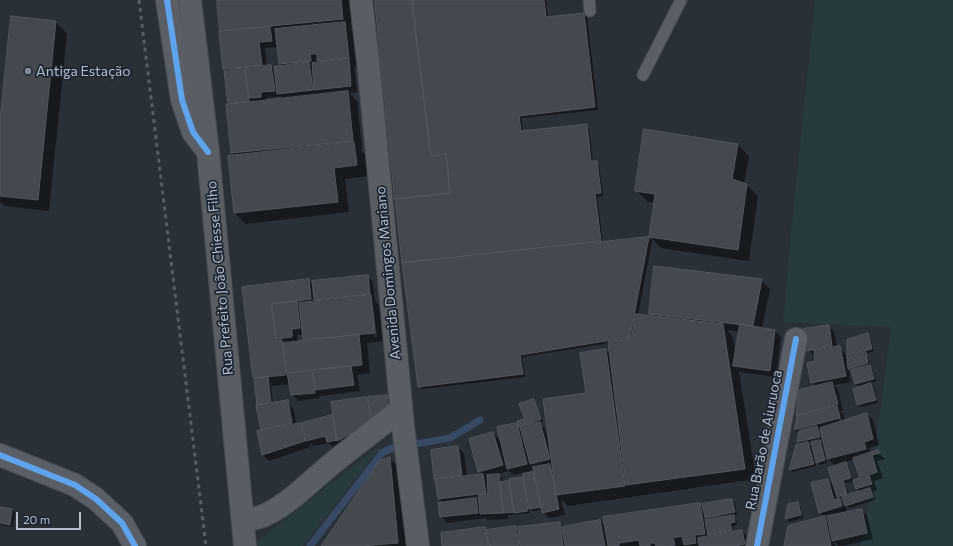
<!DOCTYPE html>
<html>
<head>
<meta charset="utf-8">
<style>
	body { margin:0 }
	#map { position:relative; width:953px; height:546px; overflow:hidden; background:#2a3038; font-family:Commissioner,sans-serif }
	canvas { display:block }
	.scale { position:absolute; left:16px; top:512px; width:65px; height:18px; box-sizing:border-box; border:2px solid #b4bcc9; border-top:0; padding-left:5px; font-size:12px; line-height:14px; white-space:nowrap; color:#b4bcc9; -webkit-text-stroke:3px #1d2633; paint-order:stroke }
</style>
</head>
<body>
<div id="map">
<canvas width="953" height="546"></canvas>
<div class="scale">20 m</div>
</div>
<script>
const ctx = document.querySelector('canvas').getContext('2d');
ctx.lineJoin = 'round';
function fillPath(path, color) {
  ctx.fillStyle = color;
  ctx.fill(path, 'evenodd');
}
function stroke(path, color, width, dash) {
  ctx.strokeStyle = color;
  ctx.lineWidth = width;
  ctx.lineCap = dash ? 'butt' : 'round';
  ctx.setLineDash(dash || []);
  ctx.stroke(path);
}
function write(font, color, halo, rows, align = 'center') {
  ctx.font = font + ' Commissioner,sans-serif';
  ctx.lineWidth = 3.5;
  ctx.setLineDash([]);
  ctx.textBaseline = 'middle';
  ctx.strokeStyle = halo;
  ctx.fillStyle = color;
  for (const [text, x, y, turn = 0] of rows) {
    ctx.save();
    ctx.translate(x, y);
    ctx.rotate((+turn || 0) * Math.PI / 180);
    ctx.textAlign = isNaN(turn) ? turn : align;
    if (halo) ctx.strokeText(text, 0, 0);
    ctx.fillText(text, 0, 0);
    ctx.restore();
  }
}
const green = new Path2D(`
	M815,0H953V546H860L867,514L891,327L783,322L791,232Z
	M385,442L303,546H256L255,543L358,462Z`);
const shadow = new Path2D(`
	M218,0H349L352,28H350L354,32L357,67H354L357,92L349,93L357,101L362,149L360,150L365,154L368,176L345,179L349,212L246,224L235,213V156L232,153L231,106L229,104L227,71L224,69L223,33L221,30ZM278,47L280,64L282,66L275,70L271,66H267L265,48ZM281,96L284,100L267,102L266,98Z
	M376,0H546L548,18L584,14L587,17L598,110L521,118L523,132L586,125L589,128L593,162H597L599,165L603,196L597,197L603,242L649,238L652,241L638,315L653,317L650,313L761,280L770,289L762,329L775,331L781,337L776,377L739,372L756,479L568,506L561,499L565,515L549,518L543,512L542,510L533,511L530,508V513L508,515V519L487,520L483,516L484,518L447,523L441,516L444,503L438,498V481L435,478L458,447L464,453L467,477L483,475L479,471L493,433L501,441L517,424L520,427L518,422L526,419L534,400L536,403L543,422L539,423L545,429L549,441H550L587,394L606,350L611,355L609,343L522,357L525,377L422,389L419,386L396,199ZM727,330L739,332L736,352L733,337ZM531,464L534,467L535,475L510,480L511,482H505L498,474L508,471L507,469L514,475L533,470Z
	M12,18L56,22L67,34L49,211L5,206L0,202V131Z
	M738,145L749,156L744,184L747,185L758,196L749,261L661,248L650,237L655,203L648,202L636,190Z
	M367,276L373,282L375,301L379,305L383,341L367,343L370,373L357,375L360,391L320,396V398L298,401L292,394L290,384L271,386L273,404L287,402L293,408L297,425L301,424L304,427L303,423L334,415L367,398L370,400L386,396L389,399L391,411L334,448L329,443L313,446L310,443V447L269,461L263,455L258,432L262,431L257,407L260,406L258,405L243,288L309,280L313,285ZM371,305H373L377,337L375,338ZM303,334L304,340L306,342H298L297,335Z
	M828,326L834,332L837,348L839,347L845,354L848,364L851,358L848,355V340L867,334L870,337L874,351L865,354L868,356L870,365L869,366L872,369L876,381L870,383L874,387L878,403L860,407L858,405L860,388L855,383L852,371L848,367L851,382L834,385L838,390L843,410L840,411L843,413L845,421L867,414L873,420L879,445L869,448L871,454L878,452L885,459L877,461L883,478L874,481L877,490L873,492L875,500L849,508L846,505L844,499L840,500L846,506L847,513L861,510L867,516L873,539L842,546H839L834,541L835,546H785L825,517L819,512L828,480L835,487V466L826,457L827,463L820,465L815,460L816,466L793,472L790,470L797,446L801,445L798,441L799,434L795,430L798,416L797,415L817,387L812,382L817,362L815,356H814L808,350ZM838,413H840L842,423H840ZM822,430L826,449H824L823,444L819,440H822L819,431ZM812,442L814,449L807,443ZM855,459L861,479L857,489L860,492L849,495L845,483L853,481L848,466L845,462ZM836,495L840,499L837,500Z
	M390,458L398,467L406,546H322Z
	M732,500L735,503L737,515L733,516L736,519L737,525L733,526L734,533L742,531L748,537L749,546H443L485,528L487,531L516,527L519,531L560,523L565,528L600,521L606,527L700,504L704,508Z
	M797,503L800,506L803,518L789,522L787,519L789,505Z
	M0,508L12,510L15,513L13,527L0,525Z`);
const stream = new Path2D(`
	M310,546L382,453L392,448L450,438L480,420`);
const building = new Path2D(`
	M217,0H341L343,19L220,31Z
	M375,0H412L431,156L446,154L450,193L395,199Z
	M412,0H544L546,17L584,13L595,107L519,116L521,131L587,124L591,161H597L601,193L595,194L601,241L402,263L395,199L450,193L446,154L431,156Z
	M11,16L56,21L38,200L0,196V121Z
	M345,22L349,58L317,61V54H310L311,61L279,64L275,29Z
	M270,27L272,41L259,42L262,65L223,69L219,32Z
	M349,59L351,86L314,90L312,63Z
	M309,62L313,90L277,94L274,67Z
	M271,65L275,91L261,92V97L249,98L245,68Z
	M244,68L249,101L228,104L224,71Z
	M348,91L353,141L231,153L226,105Z
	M644,129L738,144L732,179L747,184L738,250L649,237L655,194L635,191Z
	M354,142L357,165L334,168L338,202L234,213L228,156Z
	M649,237L630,337L520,355L523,374L418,387L402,263Z
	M654,266L762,279L753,326L649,314Z
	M368,275L370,294L314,300L312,281Z
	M309,279L311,299L271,304L276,340H282L286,375L253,378L242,287Z
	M371,295L375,333L303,340L299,303Z
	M297,301L300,328L292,329V337L276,339L272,304Z
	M636,314L723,324L745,469L626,485L608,342L631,338Z
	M740,324L775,330L770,371L733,366Z
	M829,325L832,346L807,351L803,329Z
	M868,333L872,349L847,355V340Z
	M359,335L362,365L287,373L283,343Z
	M840,346L846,376L811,383L807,363L815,361L814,351Z
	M606,349L625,486L556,495L543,399L586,393L580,353Z
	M866,352L868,363L848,369L847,357Z
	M870,365L874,379L855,384L851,370Z
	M351,366L354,385L315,390L313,370Z
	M312,371L315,393L291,395L287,373Z
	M268,377L271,403L257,405L254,379Z
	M832,382L838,404L796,416L799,390Z
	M871,383L876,400L857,405L853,389Z
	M387,395L388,408L372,422L368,397Z
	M367,397L371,422L337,441L331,402Z
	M534,399L541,419L519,427L517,421L525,419L519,404Z
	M288,400L292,423L261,430L256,406Z
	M837,406L840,418L794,430L797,416Z
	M867,413L873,439L864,442L866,449L827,459L820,428Z
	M332,415L337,440L327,442L325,436L306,441L302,423Z
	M540,422L550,459L530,464L520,427Z
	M301,423L305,441L262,455L257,431Z
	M517,423L527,464L507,469L497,427Z
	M817,426L820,437L797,442L799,431Z
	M493,432L503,465L478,472L469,439Z
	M820,440L825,460L816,463L811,442Z
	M808,442L814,464L789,470L796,445Z
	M458,446L462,475L434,479L431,450Z
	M878,450L880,453L872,455L877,472L869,475L872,484L856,489L853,480L860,478L853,458Z
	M390,457L398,543L362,546H321L379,461Z
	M846,462L851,478L843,480L847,494L837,497L828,468Z
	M550,464L559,509L542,513L533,467Z
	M533,472L541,507L529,509L523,474Z
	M483,474L486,493L438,499L435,480Z
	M499,474L503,513L480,514L478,495L488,494L487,475Z
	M523,477L528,511L514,513L509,479Z
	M828,479L834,500L840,498L842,506L819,513L811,483Z
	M509,481L514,512L503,513L500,482Z
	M870,488L873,497L845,506L842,497Z
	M476,498L478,513L440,517L438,503Z
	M732,499L735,512L705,518L702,504Z
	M798,502L801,515L785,519L788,504Z
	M700,503L705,534L695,535L696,543L684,545L682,536L673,538L675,545L666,546H656L655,543H650V546H640L639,540L619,543V546H608L603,517Z
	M0,507L12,509L10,525L0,523Z
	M862,509L867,533L832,541L827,516Z
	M734,515L735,522L730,523L732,530L708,535L705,520Z
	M825,516L831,546H784L788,526Z
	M600,520L605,546H565L562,527Z
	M560,522L563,546H520L518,527Z
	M516,526L519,546H489L486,530Z
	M485,527L488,546H442L441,533Z
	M742,530L745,544L735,546H699L698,538Z`);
const service = new Path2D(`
	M589,0L590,11
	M643,75L681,0`);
const minor = new Path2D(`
	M0,455L75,485L96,499L122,523L135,546
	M757,546L796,339`);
const tertiary = new Path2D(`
	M167,0L182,100L193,132L208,152`);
const secondary = new Path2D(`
	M190,0L208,152L245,546
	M361,0L369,71L403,426L418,546
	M243,520C252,519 261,518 269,513C293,501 317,475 339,458C360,441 381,426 401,409`);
const rail = new Path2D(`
	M139,0L206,546`);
const cycleway = new Path2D(`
	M167,0L182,100L193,132L208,152
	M0,455L75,485L96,499L122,523L135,546
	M757,546L796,339`);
const markers = [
	[28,71,4,"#848b96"]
];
const poiNames = [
	["Antiga Estação",36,71]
];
const streetNames = [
	["Avenida Domingos Mariano",388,273,-95],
	["Rua Prefeito João Chiesse Filho",220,278,-95],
	["Rua Barão de Aiuruoca",764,440,-79]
];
fillPath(green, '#273a3e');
fillPath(shadow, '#0007');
stroke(stream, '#384963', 7);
fillPath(building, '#444950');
stroke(building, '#52575f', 1);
stroke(service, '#484c53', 13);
stroke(minor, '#484c53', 24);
stroke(tertiary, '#484c53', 24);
stroke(secondary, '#484c53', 24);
stroke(service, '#5a5e66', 11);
stroke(minor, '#5a5e66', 22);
stroke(tertiary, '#5a5e66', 22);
stroke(secondary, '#595d64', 22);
stroke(rail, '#595d64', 3, [4, 4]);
stroke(cycleway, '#60a3ed', 6);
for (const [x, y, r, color] of markers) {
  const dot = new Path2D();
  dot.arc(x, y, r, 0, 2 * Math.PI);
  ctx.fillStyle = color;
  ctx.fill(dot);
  stroke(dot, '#1d2633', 1.5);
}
write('14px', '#b4bcc9', '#1d2633', poiNames, 'left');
write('14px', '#b4bcc9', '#1d2633', streetNames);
</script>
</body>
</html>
